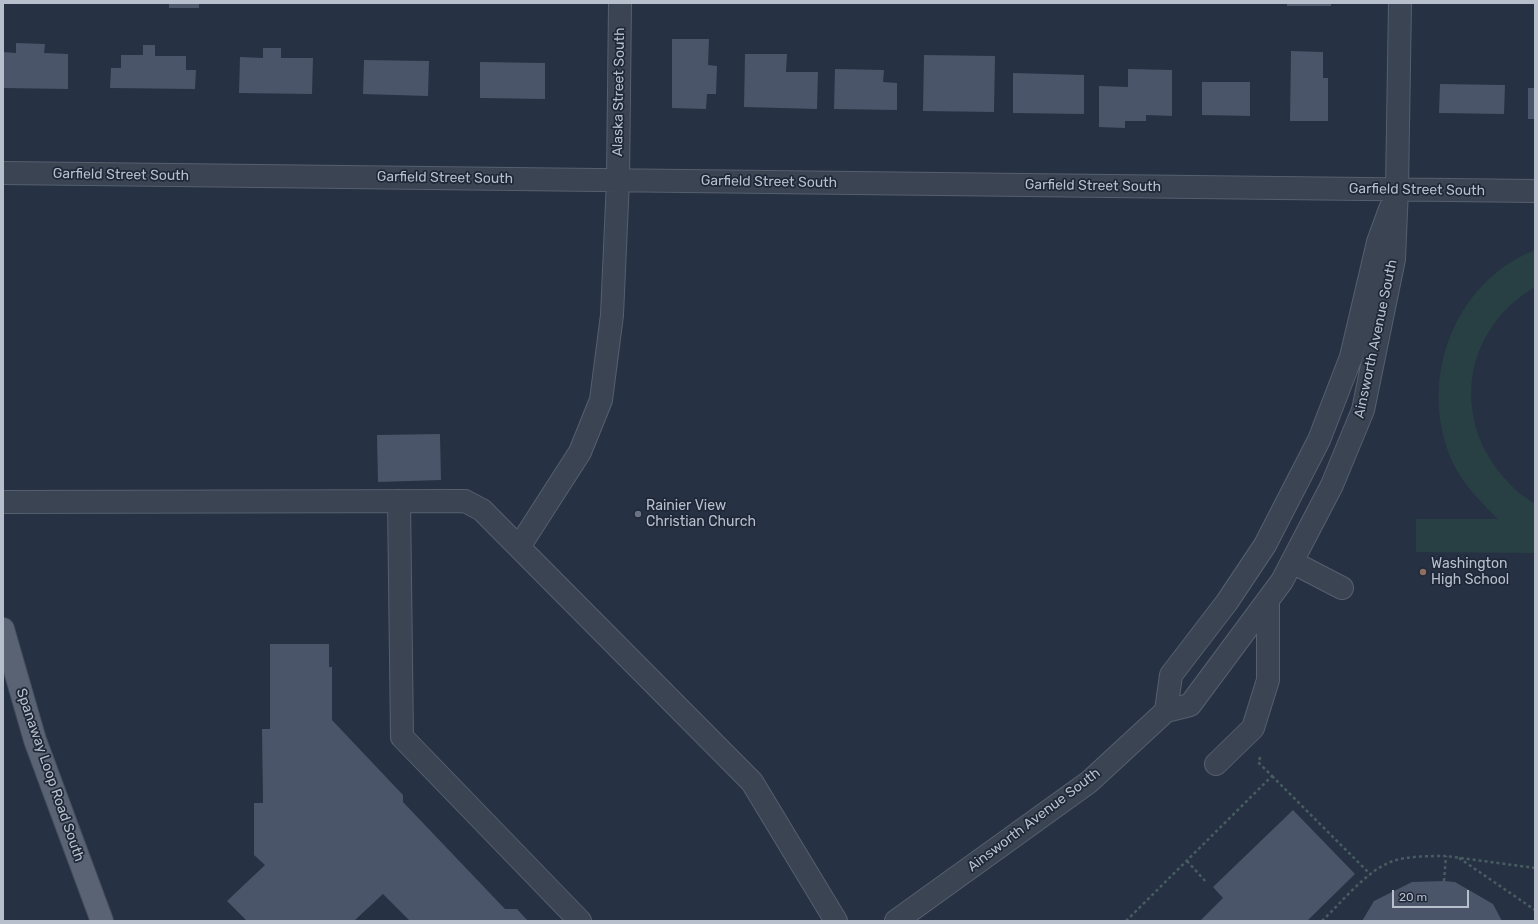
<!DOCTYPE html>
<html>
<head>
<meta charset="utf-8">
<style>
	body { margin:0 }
	#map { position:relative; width:1538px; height:924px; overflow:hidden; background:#263143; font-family:Rubik,sans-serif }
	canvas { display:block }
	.frame { position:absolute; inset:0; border:4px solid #b8bfcc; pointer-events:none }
	.scale { position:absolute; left:1392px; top:890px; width:77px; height:18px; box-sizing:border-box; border:2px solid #b8bfcc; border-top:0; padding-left:5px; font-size:12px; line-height:14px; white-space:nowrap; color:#b8bfcc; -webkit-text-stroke:3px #1f2838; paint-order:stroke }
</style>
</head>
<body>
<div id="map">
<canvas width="1538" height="924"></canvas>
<div class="frame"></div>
<div class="scale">20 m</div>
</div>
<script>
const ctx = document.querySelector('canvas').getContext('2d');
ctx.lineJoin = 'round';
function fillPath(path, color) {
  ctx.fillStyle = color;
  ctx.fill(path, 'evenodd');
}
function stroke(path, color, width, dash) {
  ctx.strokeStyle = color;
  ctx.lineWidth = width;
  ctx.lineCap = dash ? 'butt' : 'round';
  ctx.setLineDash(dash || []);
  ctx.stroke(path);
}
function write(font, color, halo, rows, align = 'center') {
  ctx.font = font + ' Rubik,sans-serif';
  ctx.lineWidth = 3.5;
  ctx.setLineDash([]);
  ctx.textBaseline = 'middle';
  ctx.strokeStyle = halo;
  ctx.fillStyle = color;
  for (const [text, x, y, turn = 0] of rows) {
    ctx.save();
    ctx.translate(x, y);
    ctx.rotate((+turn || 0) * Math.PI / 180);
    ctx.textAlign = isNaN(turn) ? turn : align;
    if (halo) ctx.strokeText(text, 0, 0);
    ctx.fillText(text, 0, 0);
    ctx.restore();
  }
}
const green = new Path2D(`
	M1535,250V287C1448,339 1452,451 1535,504V553L1416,552V519H1498C1481,502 1465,487 1454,465C1416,386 1451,283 1535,250Z`);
const building = new Path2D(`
	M169,3H199V8H169Z
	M1287,3H1331V6H1287Z
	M672,39H709L708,65L717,66L716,94H707L706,109L672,108Z
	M16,43L45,44L44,53L68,54V89L3,88V52L16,53Z
	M143,45H155V56H186V70H196L195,89L110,88L111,68H121V55H143Z
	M263,48H281V58H313L312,94L239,93L240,57L263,58Z
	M1291,51L1323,52V78H1328V121H1290Z
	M745,54H787L786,72H818L817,109L744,107Z
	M924,55L995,56L994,112L923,111Z
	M364,60L429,61L428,96L363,94Z
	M480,62L545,63V99L480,98Z
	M835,69L884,70L883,82L897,83V110L834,109Z
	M1128,69L1172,70V116L1146,115V121H1125V128L1099,127V86L1128,87Z
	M1013,73L1084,75V114L1013,113Z
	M1202,82H1250V116L1202,115Z
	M1440,84L1505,85L1504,114L1439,113Z
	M1528,88H1535V119H1528Z
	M440,434L441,480L378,482L377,435Z
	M270,644H329V667H332V720L403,795V802L505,909H517L528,921H410L383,894L354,921H247L227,901L265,865L254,855V803H263L262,729H270Z
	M1293,810L1355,874L1307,921H1200L1223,898L1213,887Z
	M1444,881L1455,882L1493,904L1502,921H1362L1374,901L1412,882Z`);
const path = new Path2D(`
	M1272,776L1370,874
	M1459,858L1535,910
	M1187,861L1207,883
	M1444,881L1446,856
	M1126,921L1272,776L1258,762L1261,756
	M1322,921C1342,902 1367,870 1393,861C1407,856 1431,856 1446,856L1535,868`);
const minor = new Path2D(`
	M3,173L1535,191
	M399,501L402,737L580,921
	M3,502L465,501L482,510L752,782L836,921
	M519,547L580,452L601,400L612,315L618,180L620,3
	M1292,562L1342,588
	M1166,711L1171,675L1227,602L1265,545L1319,440L1351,357L1378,242L1390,209
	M1216,764L1253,728L1268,680V600
	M896,921L1089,782L1166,711L1190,705L1282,581L1332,485L1363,410L1394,259L1397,189L1400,3`);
const major = new Path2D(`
	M3,629L35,740L102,921`);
const markers = [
	[638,514,4,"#6b7280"],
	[1423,572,4,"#8d6e63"]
];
const streetNames = [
	["Alaska Street South",619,92,-89],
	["Garfield Street South",121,175,1],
	["Garfield Street South",445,178,1],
	["Garfield Street South",769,182,1],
	["Garfield Street South",1093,186,1],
	["Garfield Street South",1417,190,1],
	["Ainsworth Avenue South",1376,339,-78],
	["Spanaway Loop Road South",50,775,71],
	["Ainsworth Avenue South",1034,820,-37]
];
const poiNames = [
	["Rainier View",646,506],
	["Christian Church",646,522],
	["Washington",1431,564],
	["High School",1431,580]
];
fillPath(green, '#284044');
fillPath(building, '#4a5569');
stroke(minor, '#565f6d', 24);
stroke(major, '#444d5c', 24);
stroke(path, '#475d60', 2.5, [3, 3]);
stroke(minor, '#3b4453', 22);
stroke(major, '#596373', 22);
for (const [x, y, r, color] of markers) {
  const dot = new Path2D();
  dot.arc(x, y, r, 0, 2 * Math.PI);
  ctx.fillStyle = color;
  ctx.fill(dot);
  stroke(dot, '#1f2838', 1.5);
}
write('14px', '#b8bfcc', '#1f2838', streetNames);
write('14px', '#b8bfcc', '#1f2838', poiNames, 'left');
</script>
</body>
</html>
